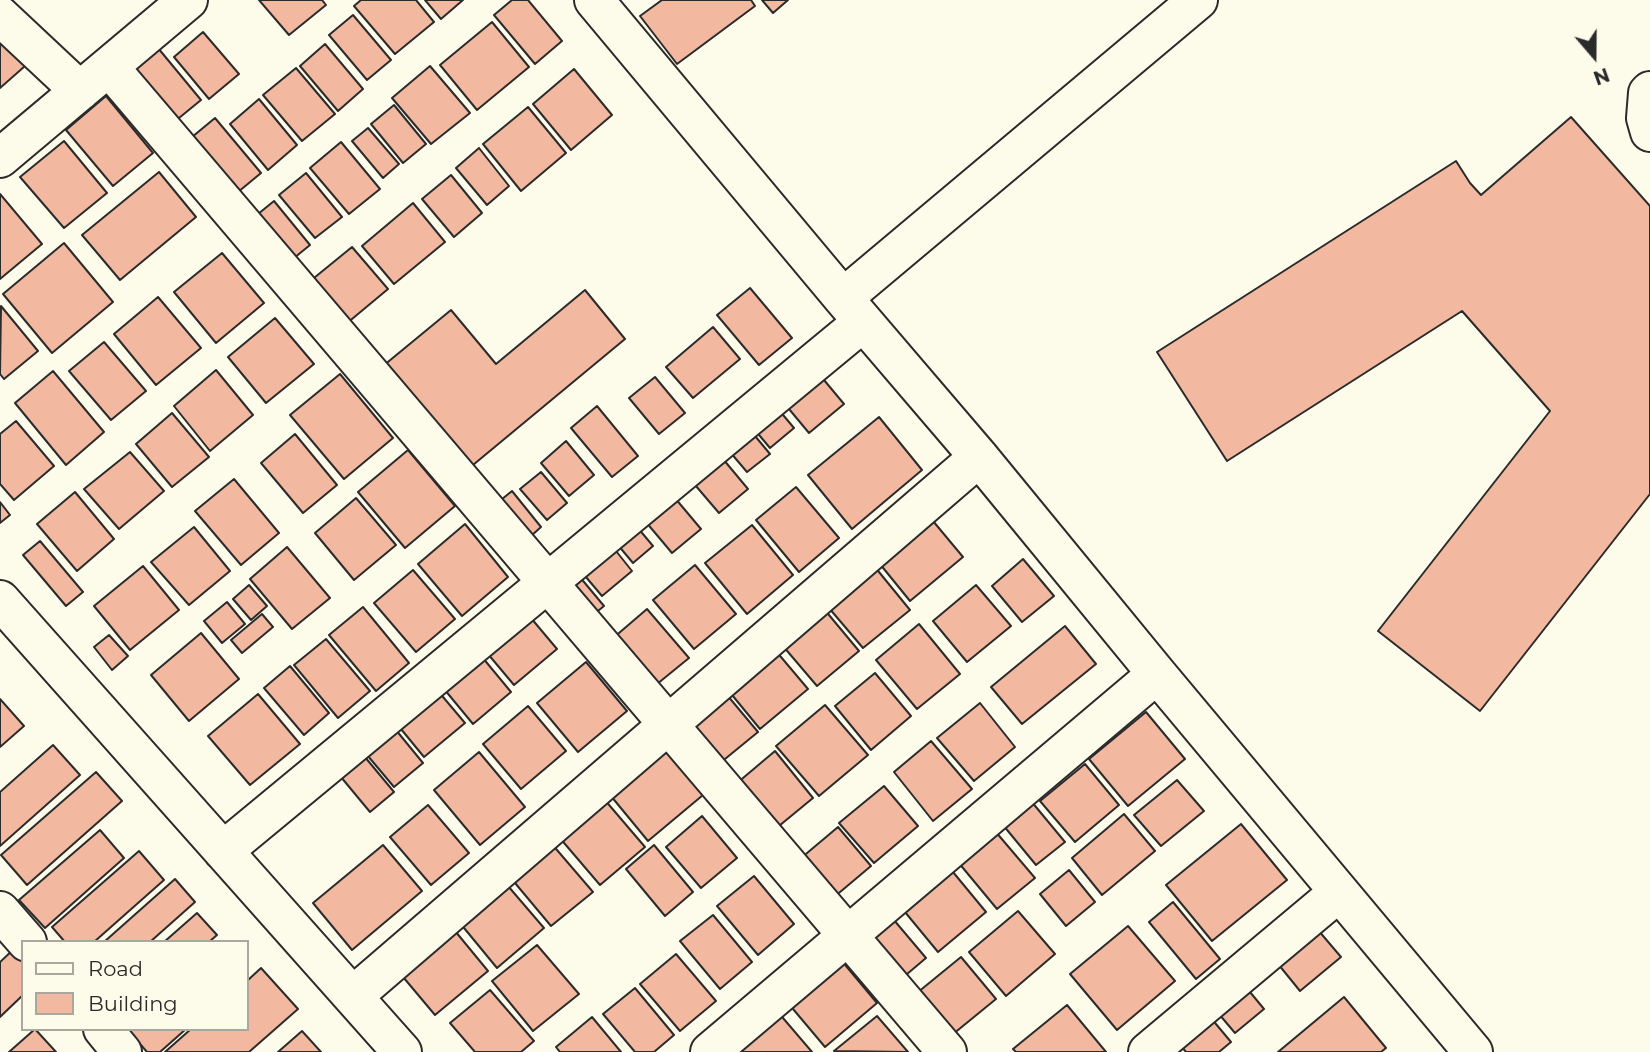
<!DOCTYPE html>
<html>
<head>
<meta charset="utf-8">
<style>
	body { margin:0 }
	#map { position:relative; width:1650px; height:1052px; overflow:hidden; background:#fdfbea; font-family:Montserrat,sans-serif }
	canvas { display:block }
	.legend { position:absolute; left:21px; top:940px; width:228px; height:91px; box-sizing:border-box; background:#fdfbea; border:2px solid #a9a89e; margin:0; padding:9px 12px; list-style:none; font-size:21px; color:#2b2b2b }
	.legend li { display:flex; align-items:center; gap:14px; height:35px }
	.legend b { width:35px; border:2px solid #a9a89e }
	.north { position:absolute; left:1559px; top:21px; width:70px; height:70px; -webkit-text-stroke:5px #fdfbea; paint-order:stroke; rotate:160deg; font-size:19px; font-weight:700; line-height:28px; text-align:center; color:#2b2b2b }
	.north::after { content:''; display:block; margin:auto; width:24px; height:32px; background:#2b2b2b; clip-path:polygon(50% 0,100% 100%,50% 72%,0 100%) }
</style>
</head>
<body>
<div id="map">
<canvas width="1650" height="1052"></canvas>
<ul class="legend">
<li><b style="height:9px;background:#fdfbea"></b>Road</li>
<li><b style="height:19px;background:#f2b8a0"></b>Building</li>
</ul>
<div class="north">N</div>
</div>
<script>
const ctx = document.querySelector('canvas').getContext('2d');
ctx.lineJoin = 'round';
function fillPath(path, color) {
  ctx.fillStyle = color;
  ctx.fill(path, 'evenodd');
}
function stroke(path, color, width, dash) {
  ctx.strokeStyle = color;
  ctx.lineWidth = width;
  ctx.lineCap = dash ? 'butt' : 'round';
  ctx.setLineDash(dash || []);
  ctx.stroke(path);
}
const building = new Path2D(`
	M259,0H322L326,5L289,35Z
	M361,0H416L434,22L395,54L354,6Z
	M425,0H463L441,19Z
	M512,0H528L562,41L535,64L494,15Z
	M662,0H751L755,6L677,64L640,16Z
	M762,0H788L773,13Z
	M353,15L391,60L367,80L329,35Z
	M492,22L529,67L477,110L440,65Z
	M0,23L33,59L0,88Z
	M203,32L239,74L209,99L174,57Z
	M325,44L363,89L338,111L300,66Z
	M158,48L201,100L168,127L125,75Z
	M430,66L470,113L431,144L392,98Z
	M296,68L335,114L302,141L263,95Z
	M574,69L612,115L571,150L533,104Z
	M106,96L153,153L113,186L66,130Z
	M259,99L297,145L268,170L230,124Z
	M394,105L426,144L403,163L371,124Z
	M528,107L566,153L521,191L483,144Z
	M1571,117L1650,206V494L1480,711L1378,631L1550,411L1462,311L1227,461L1157,352L1456,161L1470,183L1481,195Z
	M215,118L261,173L232,197L186,142Z
	M368,128L399,164L383,178L352,141Z
	M64,141L107,193L64,228L20,177Z
	M341,142L380,189L349,214L310,168Z
	M479,148L509,186L487,205L456,168Z
	M159,172L196,217L120,280L82,235Z
	M306,173L342,217L315,238L279,195Z
	M451,175L482,213L454,237L422,199Z
	M0,194L42,244L0,279Z
	M274,201L310,245L283,267L247,223Z
	M413,203L445,242L394,284L362,246Z
	M64,243L113,302L52,353L3,294Z
	M352,247L388,289L334,334L298,291Z
	M222,253L264,303L216,343L174,292Z
	M750,288L792,338L759,365L717,315Z
	M585,290L625,339L473,465L383,366L451,310L496,364Z
	M158,297L201,348L156,385L114,334Z
	M1,306L38,351L4,379L0,374Z
	M275,318L314,364L266,403L228,357Z
	M713,327L740,359L693,398L666,367Z
	M104,342L146,391L111,420L69,371Z
	M809,362L844,404L809,433L774,391Z
	M216,370L253,415L210,451L174,406Z
	M53,371L104,432L66,465L15,403Z
	M340,374L393,438L344,479L290,415Z
	M655,377L685,413L659,434L629,398Z
	M763,391L794,428L770,448L739,411Z
	M597,406L638,456L612,477L571,428Z
	M172,413L209,457L172,487L136,444Z
	M736,413L770,454L747,472L713,432Z
	M879,417L922,470L852,529L808,475Z
	M16,421L54,466L14,500L0,484V434Z
	M295,434L337,485L303,513L261,463Z
	M566,441L594,475L569,496L541,463Z
	M708,441L748,489L719,513L678,465Z
	M408,450L455,506L405,548L358,492Z
	M130,452L164,491L119,529L84,489Z
	M541,472L567,503L547,520L520,489Z
	M234,479L279,533L241,565L195,511Z
	M664,485L701,529L672,553L635,509Z
	M796,487L839,538L799,572L756,520Z
	M512,491L541,527L512,553L481,516Z
	M75,492L114,539L77,571L37,524Z
	M356,498L396,545L354,580L315,533Z
	M0,502L10,515L0,523Z
	M622,509L653,546L633,563L602,526Z
	M923,509L963,557L910,601L871,553Z
	M465,524L508,577L462,616L418,564Z
	M752,525L793,575L747,614L705,563Z
	M596,526L632,571L602,596L564,551Z
	M194,527L230,571L189,605L151,562Z
	M40,541L83,592L66,606L23,555Z
	M287,547L330,598L292,629L250,579Z
	M564,558L604,606L582,624Z
	M1023,559L1054,596L1022,622L992,586Z
	M870,561L910,610L863,648L823,601Z
	M695,565L736,614L694,649L653,600Z
	M143,566L179,610L130,650L94,606Z
	M413,570L455,619L416,652L374,603Z
	M249,585L267,606L251,620L233,599Z
	M976,585L1011,626L967,662L933,621Z
	M515,599L557,649L514,685L472,635Z
	M227,602L245,624L222,643L204,621Z
	M819,603L859,651L817,686L777,639Z
	M363,607L409,663L376,691L329,635Z
	M647,609L689,658L646,693L605,645Z
	M262,614L273,627L242,653L231,640Z
	M919,624L960,674L917,709L876,660Z
	M1065,626L1096,664L1022,724L991,687Z
	M201,633L239,679L189,721L151,675Z
	M109,635L128,656L112,670L94,647Z
	M326,639L370,691L338,718L294,665Z
	M468,640L511,692L473,724L430,672Z
	M770,644L808,689L760,729L723,684Z
	M586,662L627,711L578,752L537,703Z
	M290,666L329,713L304,735L264,688Z
	M875,673L911,716L871,750L835,706Z
	M427,678L465,723L424,757L387,712Z
	M722,689L758,732L714,768L678,725Z
	M258,694L300,744L250,785L208,736Z
	M0,699L24,726L0,747Z
	M980,703L1015,747L974,781L937,738Z
	M825,705L868,755L819,796L776,746Z
	M528,706L566,751L521,789L483,744Z
	M1146,712L1185,759L1128,806L1089,759Z
	M382,713L423,763L394,787L352,737Z
	M350,739L394,792L370,812L326,759Z
	M931,741L972,789L933,821L894,772Z
	M661,744L703,795L648,841L606,790Z
	M53,745L80,775L0,846V792Z
	M775,751L813,798L768,835L730,789Z
	M479,752L525,807L480,845L434,790Z
	M1085,764L1119,805L1075,842L1040,801Z
	M96,772L122,801L27,885L1,855Z
	M1177,780L1204,811L1161,846L1134,815Z
	M884,786L918,826L874,863L839,823Z
	M604,799L645,847L600,885L559,837Z
	M1031,801L1065,842L1036,865L1003,825Z
	M428,805L469,853L431,885L390,837Z
	M1124,814L1155,851L1102,895L1072,858Z
	M702,816L737,858L701,888L666,847Z
	M1241,824L1287,880L1212,941L1166,885Z
	M838,827L871,866L827,903L794,864Z
	M100,830L124,858L45,928L19,900Z
	M995,831L1035,878L997,909L958,862Z
	M551,843L593,892L551,926L510,877Z
	M383,845L422,891L352,950L313,903Z
	M654,845L693,892L665,916L626,869Z
	M139,851L164,880L94,942H65L52,927Z
	M948,866L986,912L938,952L900,906Z
	M1069,870L1095,902L1066,926L1040,894Z
	M754,876L794,924L758,955L717,906Z
	M175,879L195,902L150,942H104Z
	M502,879L544,928L497,968L455,917Z
	M1173,902L1220,959L1196,979L1149,922Z
	M1301,910L1341,957L1300,991L1261,943Z
	M1018,911L1055,954L1006,996L969,952Z
	M197,913L217,935L209,942H164Z
	M888,913L926,958L900,980L862,935Z
	M713,915L752,962L720,989L680,941Z
	M446,920L488,971L435,1015L393,965Z
	M1128,926L1175,981L1117,1030L1070,974Z
	M537,945L579,994L533,1031L492,981Z
	M15,948L23,956V995L0,1017V962Z
	M676,954L716,1001L680,1031L640,984Z
	M961,957L996,999L947,1039L912,997Z
	M841,960L877,1003L825,1047L788,1003Z
	M261,968L298,1009L249,1052H165L191,1029H247V981Z
	M1231,969L1264,1009L1235,1033L1202,994Z
	M635,988L674,1035L654,1052H635L603,1014Z
	M490,990L534,1041L521,1052H475L450,1023Z
	M1190,993L1231,1042L1219,1052H1186L1159,1020Z
	M1344,997L1386,1048L1381,1052H1278Z
	M1067,1005L1106,1052H1016L1013,1049Z
	M777,1011L812,1052H739Z
	M877,1016L908,1052L834,1051Z
	M592,1017L621,1052H560L556,1047Z
	M35,1029L56,1052H9Z
	M127,1029H186L160,1052H147Z
	M302,1031L321,1052H278Z`);
const minor = new Path2D(`
	M594,0L843,298L979,457L1157,674L1473,1052
	M0,16L80,91
	M109,67L947,1052
	M1650,91L1648,93L1646,118L1650,132
	M0,158L188,0
	M843,298L1198,0
	M0,600L402,1052
	M223,851L863,322
	M0,911L27,942
	M353,996L979,457
	M103,1029L122,1052
	M710,1052L1157,674
	M1148,1052L1339,892`);
fillPath(building, '#f2b8a0');
stroke(building, '#2b2b2b', 2);
stroke(minor, '#2b2b2b', 42);
stroke(minor, '#fdfbea', 38);
</script>
</body>
</html>
